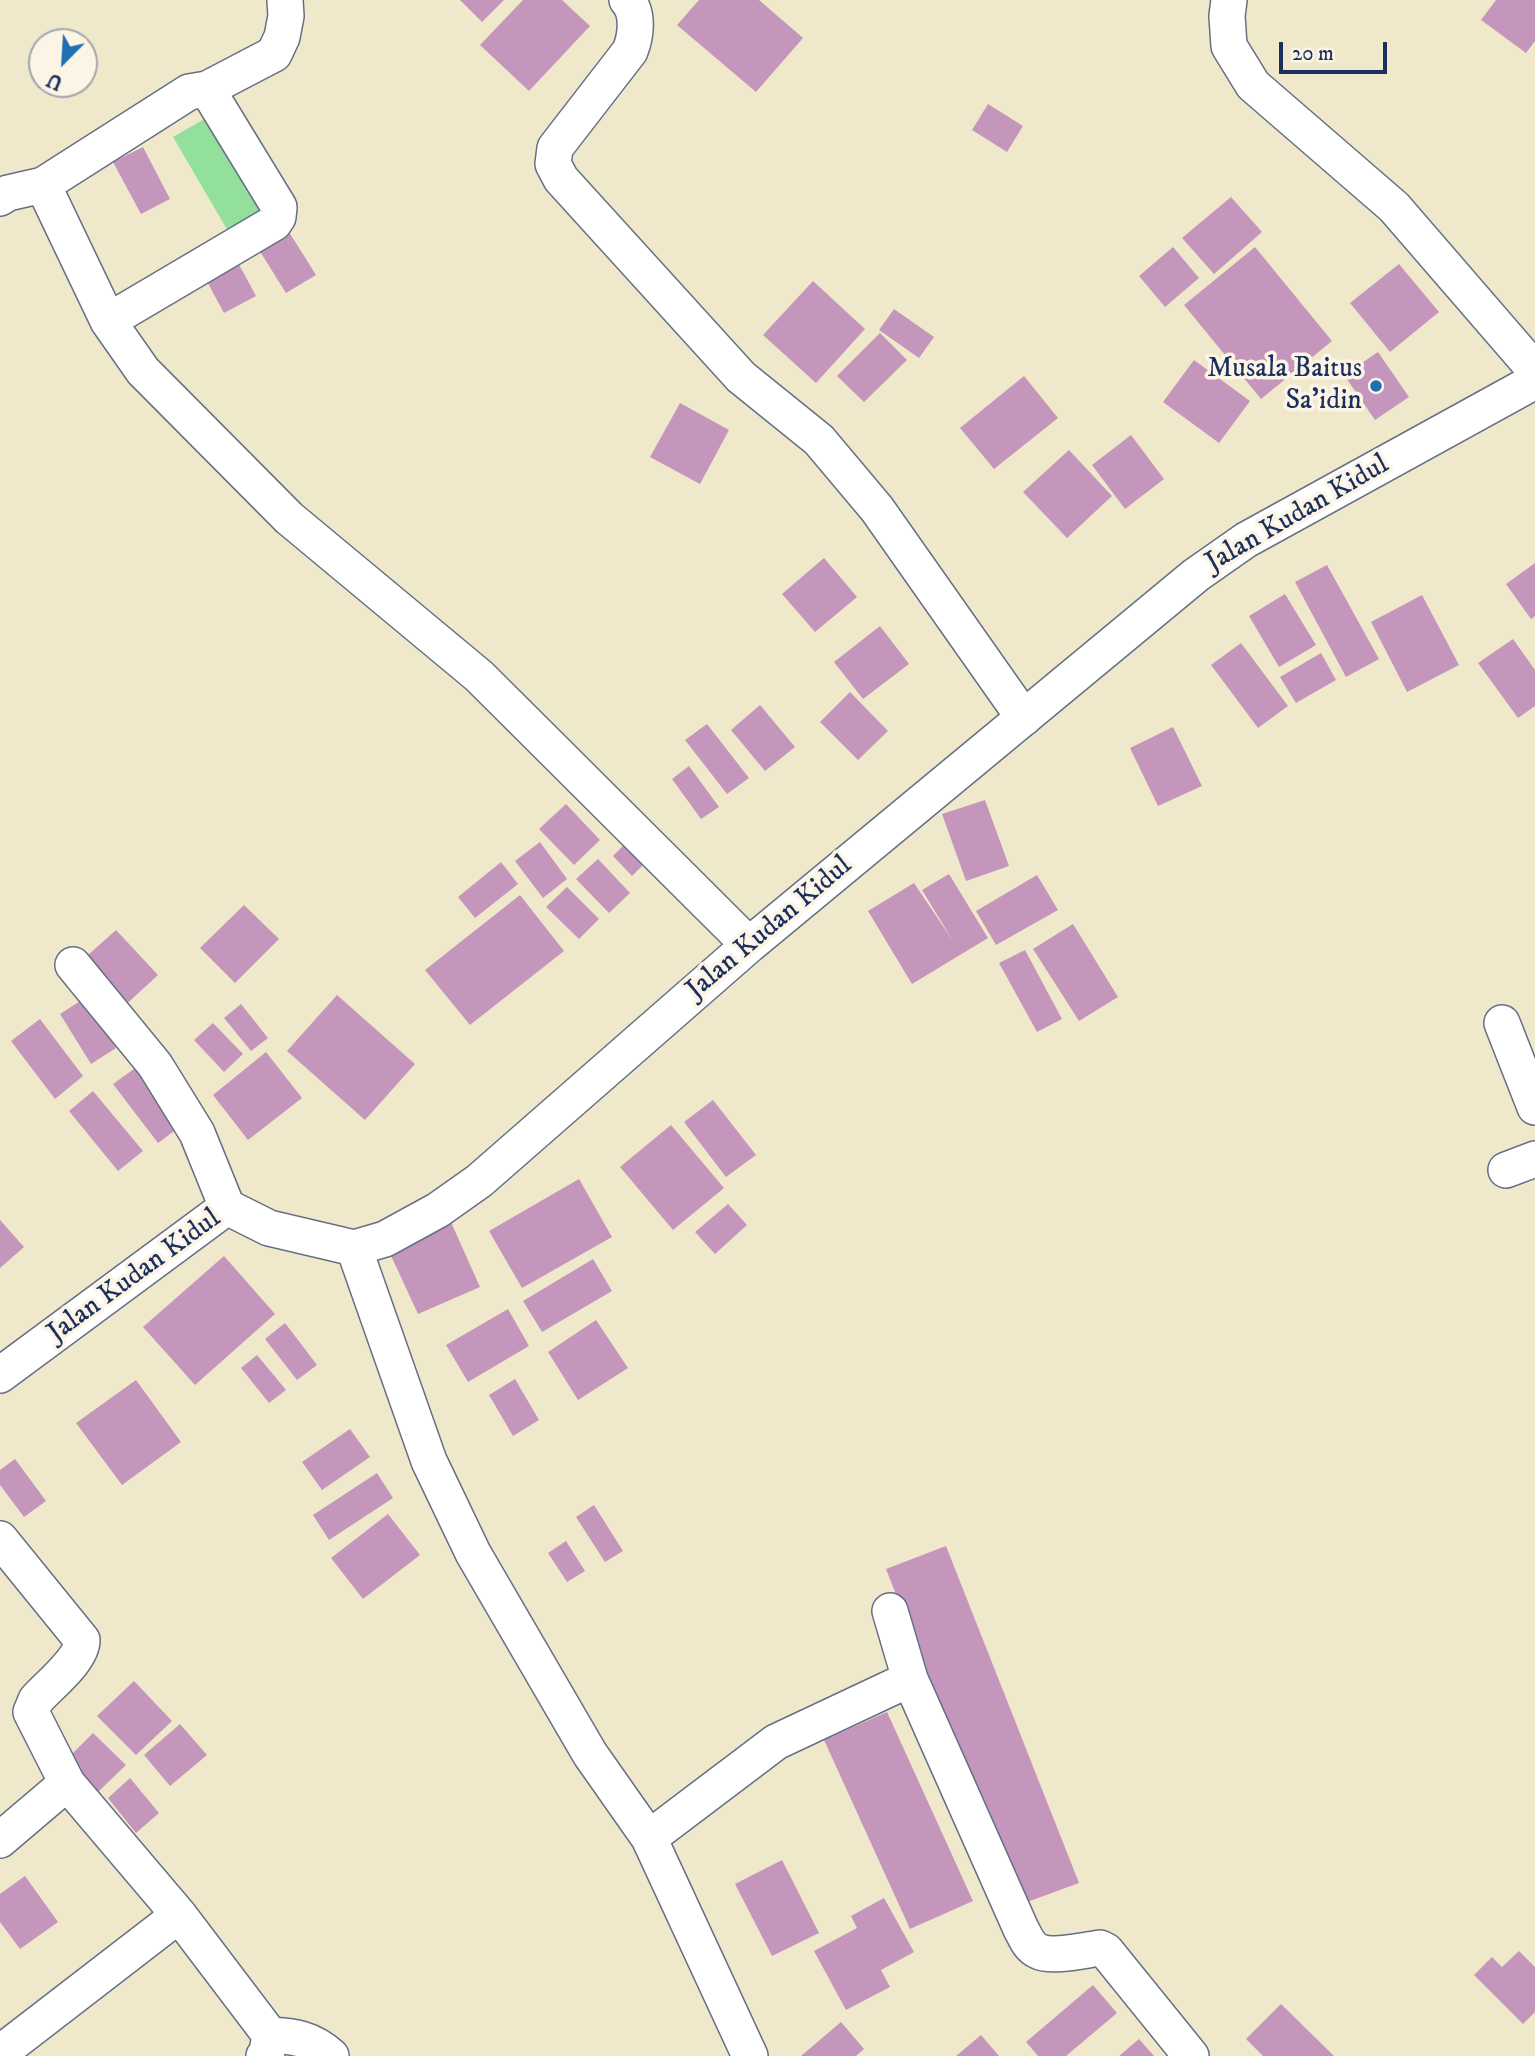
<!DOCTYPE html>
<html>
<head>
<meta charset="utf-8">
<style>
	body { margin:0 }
	#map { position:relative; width:1535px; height:2056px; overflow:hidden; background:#f0e8cb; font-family:"IM FELL DW Pica",serif }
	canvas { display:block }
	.north { position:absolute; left:28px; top:28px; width:70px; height:70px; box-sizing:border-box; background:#fcf5e5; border:2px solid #a2a6af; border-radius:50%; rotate:204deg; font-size:19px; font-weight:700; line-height:28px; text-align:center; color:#1b2f5e }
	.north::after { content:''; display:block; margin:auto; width:24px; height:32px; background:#1f6fb2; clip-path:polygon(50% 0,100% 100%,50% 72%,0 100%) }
	.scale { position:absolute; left:1279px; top:42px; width:108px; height:32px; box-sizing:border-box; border:4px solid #1b2f5e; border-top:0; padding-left:9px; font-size:21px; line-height:24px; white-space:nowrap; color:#1b2f5e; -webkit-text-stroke:5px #fcf5e5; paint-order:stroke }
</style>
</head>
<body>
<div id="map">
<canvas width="1535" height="2056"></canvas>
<div class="north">U</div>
<div class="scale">20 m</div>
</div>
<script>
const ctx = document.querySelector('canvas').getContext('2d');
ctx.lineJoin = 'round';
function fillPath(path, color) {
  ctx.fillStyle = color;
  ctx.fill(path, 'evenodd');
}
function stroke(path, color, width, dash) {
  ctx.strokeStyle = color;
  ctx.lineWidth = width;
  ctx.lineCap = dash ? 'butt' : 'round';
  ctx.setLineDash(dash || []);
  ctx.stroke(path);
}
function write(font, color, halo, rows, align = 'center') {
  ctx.font = font + ' "IM FELL DW Pica",serif';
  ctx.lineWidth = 7;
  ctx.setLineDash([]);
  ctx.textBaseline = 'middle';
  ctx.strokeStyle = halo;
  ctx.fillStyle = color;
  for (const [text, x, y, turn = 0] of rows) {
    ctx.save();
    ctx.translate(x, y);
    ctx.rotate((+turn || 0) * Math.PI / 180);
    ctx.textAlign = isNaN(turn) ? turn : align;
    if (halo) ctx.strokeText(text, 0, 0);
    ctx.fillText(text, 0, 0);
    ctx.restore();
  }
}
const green = new Path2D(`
	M213,114L268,208L228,231L173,137Z`);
const building = new Path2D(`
	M460,0H504L482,22Z
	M523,0H562L590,26L529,91L480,45Z
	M699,0H759L803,38L756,92L677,25Z
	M1496,0H1535V41L1526,53L1481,20Z
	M988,104L1023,126L1007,152L972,130Z
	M143,147L170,199L141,214L113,162Z
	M1231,197L1262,232L1214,274L1182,238Z
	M289,232L316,275L286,293L259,250Z
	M1173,247L1199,278L1165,307L1139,276Z
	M1255,247L1332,341L1261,399L1184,305Z
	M236,259L256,296L224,313L204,276Z
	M1399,264L1439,312L1390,352L1350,303Z
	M813,281L865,329L816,383L763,335Z
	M894,309L934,337L919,358L879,330Z
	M880,333L907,360L864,402L837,376Z
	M1378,352L1409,397L1375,420L1344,375Z
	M1194,360L1250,401L1219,443L1163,402Z
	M1024,376L1058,418L994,469L960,428Z
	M680,403L729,430L700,484L650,457Z
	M1131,435L1164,479L1125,509L1092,465Z
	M1069,450L1112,496L1067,538L1023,492Z
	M824,558L857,597L815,632L782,594Z
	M1535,563V616L1531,619L1506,584Z
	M1327,565L1379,659L1346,677L1295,582Z
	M1285,594L1316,645L1279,667L1249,616Z
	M1422,595L1459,665L1407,692L1371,622Z
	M880,626L909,664L863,699L834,662Z
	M1513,639L1535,670V706L1518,718L1478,663Z
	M1241,643L1288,706L1258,728L1211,665Z
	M1321,653L1336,680L1296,703L1280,677Z
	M850,692L888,731L858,760L820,722Z
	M760,705L795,747L765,771L731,730Z
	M707,724L749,778L727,794L685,740Z
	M1173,727L1202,786L1158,806L1130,748Z
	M689,766L719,807L701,819L672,779Z
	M985,800L1009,866L966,881L942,814Z
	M566,804L600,840L574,865L539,829Z
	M629,840L649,859L632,876L613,856Z
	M540,842L567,879L543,898L515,861Z
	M598,859L630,893L609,913L576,879Z
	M501,862L518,884L475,918L458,897Z
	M949,874L988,938L912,984L868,911L914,883L953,941L922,890Z
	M1037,875L1058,910L996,945L976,911Z
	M567,887L599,919L579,939L546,907Z
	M520,895L564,951L470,1025L425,970Z
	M244,905L279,939L235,983L200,948Z
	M1073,924L1118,997L1079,1021L1033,949Z
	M116,930L158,975L120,1010L78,964Z
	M1025,950L1062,1019L1037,1032L999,963Z
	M337,995L415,1064L365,1120L287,1051Z
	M85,998L116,1048L91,1064L60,1014Z
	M241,1004L268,1038L251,1051L224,1018Z
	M40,1019L83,1076L55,1099L11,1041Z
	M213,1023L243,1054L224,1072L194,1040Z
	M266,1052L302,1098L248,1140L213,1095Z
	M141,1064L185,1123L158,1143L113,1084Z
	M93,1091L143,1151L118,1171L69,1111Z
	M713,1100L756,1155L726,1177L684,1122Z
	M671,1125L724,1188L673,1230L620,1167Z
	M579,1179L612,1237L522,1288L489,1231Z
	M728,1204L747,1225L715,1254L695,1232Z
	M0,1220L24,1247L0,1268Z
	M450,1220L480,1287L418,1314L387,1247Z
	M224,1256L275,1314L195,1385L143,1327Z
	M593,1259L612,1291L542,1332L523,1301Z
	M508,1309L529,1346L468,1382L446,1345Z
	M596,1320L628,1368L578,1400L548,1352Z
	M285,1323L317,1365L297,1380L265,1339Z
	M257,1355L286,1390L269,1403L241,1368Z
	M515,1379L539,1420L513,1436L489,1395Z
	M136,1380L181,1442L122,1485L76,1423Z
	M350,1429L370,1457L322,1490L302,1462Z
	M15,1459L46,1501L24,1517L0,1485V1470Z
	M377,1473L393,1498L329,1540L313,1515Z
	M594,1505L623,1551L605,1562L576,1517Z
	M388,1514L420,1555L363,1599L331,1558Z
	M566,1541L585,1571L567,1582L548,1553Z
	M946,1546L1079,1883L1019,1905L886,1569Z
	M134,1681L172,1721L136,1755L97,1716Z
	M887,1712L973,1901L910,1929L824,1740Z
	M180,1724L207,1755L170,1786L144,1755Z
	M93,1733L126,1765L98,1792L66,1760Z
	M130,1778L159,1813L136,1833L108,1798Z
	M782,1860L819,1933L772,1956L735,1884Z
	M25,1876L58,1922L20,1949L0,1922V1894Z
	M884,1898L914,1952L881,1970L890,1987L846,2010L814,1951L857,1928L851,1916Z
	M1519,1951L1535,1967V2012L1523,2024L1474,1975L1492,1957L1502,1967Z
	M1093,1985L1117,2013L1066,2056H1038L1026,2042Z
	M1281,2004L1331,2053L1334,2056H1263L1246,2039Z
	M841,2022L864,2049L856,2056H801Z
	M981,2035L999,2056H956Z
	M1139,2039L1154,2056H1119Z`);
const minor = new Path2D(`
	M627,0C639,13 636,36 630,51L555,148L553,164L561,179L741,377L819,440L877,509L1024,718
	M1229,0L1227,16L1229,46L1253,85L1394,207L1535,370
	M43,185L108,321L143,371L289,518L479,676L749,945
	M0,198L8,193L43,185L189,92L207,89L274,54L282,37L286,16L285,0
	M108,321L274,223L278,217L279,207L207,89
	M73,965L155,1065L197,1133L227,1207
	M1502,1023L1535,1107
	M1506,1170L1535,1159
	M354,1248L429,1461L473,1553L590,1754L649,1838L750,2056
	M0,1375L227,1207L269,1228L354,1248L385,1239L438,1210L479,1181L749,945L1196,575L1246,540L1535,381
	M0,1539L82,1640C82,1660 49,1685 36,1700L31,1712L67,1783L179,1915L270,2035L267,2052L264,2056
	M890,1611L910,1679L1021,1929C1026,1938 1029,1947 1038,1951C1051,1958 1085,1950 1100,1948L1106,1951L1191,2056
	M649,1838L776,1742L910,1679
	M0,1840L67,1783
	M270,2035C294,2036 312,2039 331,2056
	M0,2053L179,1915`);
const markers = [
	[1376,386,7,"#1f6fb2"]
];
const poiNames = [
	["Musala Baitus",1362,370],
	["Sa'idin",1362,402]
];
const streetNames = [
	["Jalan Kudan Kidul",1298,515,-30],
	["Jalan Kudan Kidul",770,929,-40],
	["Jalan Kudan Kidul",135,1277,-36]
];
fillPath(green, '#93e09d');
fillPath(building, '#c596bc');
stroke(minor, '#667084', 38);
stroke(minor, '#fff', 35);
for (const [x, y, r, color] of markers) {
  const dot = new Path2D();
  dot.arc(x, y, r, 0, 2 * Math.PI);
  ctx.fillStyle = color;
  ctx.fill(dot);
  stroke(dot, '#fcf5e5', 2.5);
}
write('28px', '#1b2f5e', '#fcf5e5', poiNames, 'right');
write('28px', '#1b2f5e', '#fcf5e5', streetNames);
</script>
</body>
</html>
